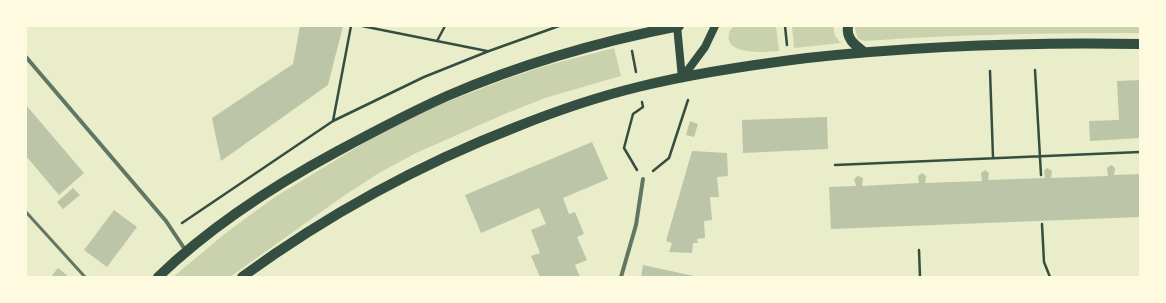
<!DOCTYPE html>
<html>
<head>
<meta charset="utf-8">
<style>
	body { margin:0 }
	#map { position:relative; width:1166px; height:303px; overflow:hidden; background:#e9edc9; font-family:"Titillium Web",sans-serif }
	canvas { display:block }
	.frame { position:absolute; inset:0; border:27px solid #fefae0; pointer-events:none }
</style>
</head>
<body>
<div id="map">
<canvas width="1166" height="303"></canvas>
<div class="frame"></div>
</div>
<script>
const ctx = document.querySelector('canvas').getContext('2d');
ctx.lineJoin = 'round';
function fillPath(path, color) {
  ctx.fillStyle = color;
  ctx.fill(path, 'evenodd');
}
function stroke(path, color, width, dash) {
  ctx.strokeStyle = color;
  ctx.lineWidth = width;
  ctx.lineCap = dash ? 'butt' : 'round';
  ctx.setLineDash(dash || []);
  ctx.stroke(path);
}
const green = new Path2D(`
	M737,26H776L779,51C767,52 724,56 729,34C730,29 732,27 737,26Z
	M792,26H834C833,34 836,38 841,43L794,48Z
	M857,26H1140V33C1048,33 957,34 865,41L858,39L856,32L855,28Z
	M614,48L621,76L548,97L507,113L416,153L379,173L345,195L230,277H173L227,232L275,197L377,135L441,104L509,78L545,66Z`);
const building = new Path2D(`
	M300,26H343L328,85L221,161L212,118L293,64Z
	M1140,80V138L1090,141L1089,121L1119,120L1117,81Z
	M26,105L84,173L59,195L26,156Z
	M827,117L828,149L743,153L742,120Z
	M690,121L698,124L694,137L686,135Z
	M592,142L608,179L563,198L569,214L575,212L584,234L577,237L587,260L575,265L580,277H540L531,256L540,253L531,230L546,224L539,208L481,233L465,195Z
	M692,151L727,153L728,176L717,177L719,197H710L712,220L704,221L705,238L697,239L698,243H693L692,253L669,252L672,243L666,241Z
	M1111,165L1115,168L1114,175L1140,174V217L831,229L829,187L856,186L854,179L858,176L863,178L862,186L919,183L918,176L922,173L926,176L925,183L982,181L981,173L985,170L989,173L988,180L1045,178L1044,171L1047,168L1052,171L1051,178L1108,176L1107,168Z
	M73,188L80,195L63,209L57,202Z
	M114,210L137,227L107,267L84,250Z
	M643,265L694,276V277H641Z
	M58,268L69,277H51Z`);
const path = new Path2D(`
	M362,26L487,51
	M785,26L787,45
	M437,41L445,26
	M632,51L636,72
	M1035,70L1041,175
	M990,71L993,157
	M333,121L351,26
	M835,165L1140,152
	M637,170L624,148L633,114L643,107L642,102
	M653,171L669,158L688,100
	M182,223L333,121L424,77L489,51L559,26
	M1042,224L1044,262L1050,277
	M919,250L920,277`);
const service = new Path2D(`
	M26,212L85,277`);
const minor = new Path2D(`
	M26,57L166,221L186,251
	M621,277L636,225L643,179`);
const secondary = new Path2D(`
	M677,26L682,78
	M682,78L705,47L715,26`);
const primary = new Path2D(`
	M848,26C846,39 855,45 864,52
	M158,277C211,226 273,186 336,152C373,132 409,113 447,96C519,65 602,41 679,26
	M242,277C327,215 418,165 516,127C556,111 597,97 638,87C694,73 751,65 807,58C918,46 1029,42 1140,44`);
fillPath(green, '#cad2ad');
fillPath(building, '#bcc5a7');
stroke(path, '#344e41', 2.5);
stroke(service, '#617663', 3);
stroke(minor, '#617663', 4);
stroke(secondary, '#344e41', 8);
stroke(primary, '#344e41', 10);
</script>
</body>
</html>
